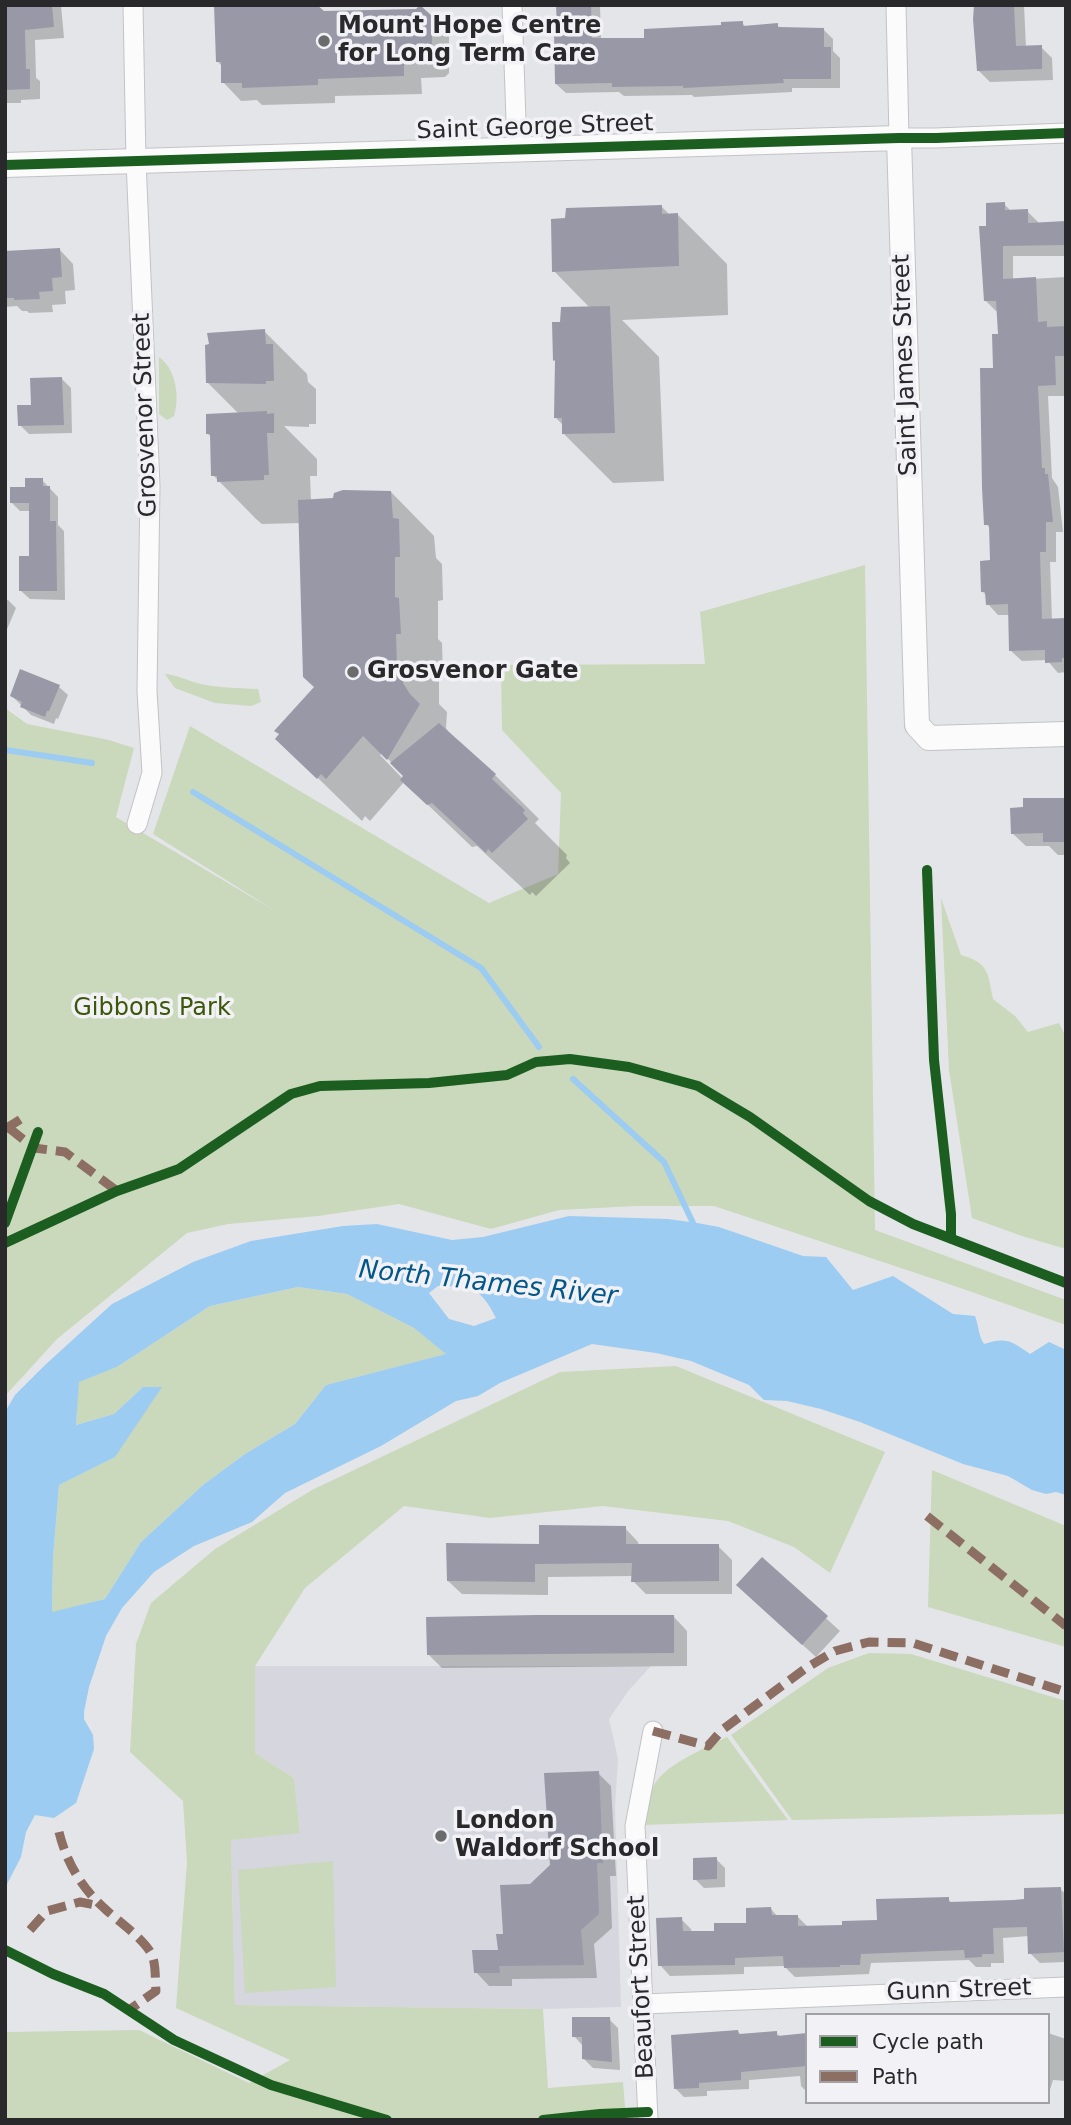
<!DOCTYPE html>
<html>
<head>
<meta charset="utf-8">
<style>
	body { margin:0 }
	#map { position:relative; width:1071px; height:2125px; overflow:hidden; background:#e4e5e8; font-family:"DejaVu Sans",sans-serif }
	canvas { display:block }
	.frame { position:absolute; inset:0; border:7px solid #29292b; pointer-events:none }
	.legend { position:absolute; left:805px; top:2013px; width:245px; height:91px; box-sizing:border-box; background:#f1f1f6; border:2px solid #a1a1a5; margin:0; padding:9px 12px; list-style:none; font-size:21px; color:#29292b }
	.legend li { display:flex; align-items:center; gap:14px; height:35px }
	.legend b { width:35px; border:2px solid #a1a1a5 }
</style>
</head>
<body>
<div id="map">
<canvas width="1071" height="2125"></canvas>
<div class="frame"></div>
<ul class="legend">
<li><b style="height:9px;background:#1b5e20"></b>Cycle path</li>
<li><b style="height:9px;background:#8d6e63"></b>Path</li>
</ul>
</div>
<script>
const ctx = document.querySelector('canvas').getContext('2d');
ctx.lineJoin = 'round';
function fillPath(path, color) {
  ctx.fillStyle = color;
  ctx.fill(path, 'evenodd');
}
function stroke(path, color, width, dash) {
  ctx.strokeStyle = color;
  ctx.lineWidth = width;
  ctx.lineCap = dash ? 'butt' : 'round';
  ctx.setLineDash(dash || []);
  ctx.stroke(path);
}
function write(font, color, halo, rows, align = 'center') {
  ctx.font = font + ' "DejaVu Sans",sans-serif';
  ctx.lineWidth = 7;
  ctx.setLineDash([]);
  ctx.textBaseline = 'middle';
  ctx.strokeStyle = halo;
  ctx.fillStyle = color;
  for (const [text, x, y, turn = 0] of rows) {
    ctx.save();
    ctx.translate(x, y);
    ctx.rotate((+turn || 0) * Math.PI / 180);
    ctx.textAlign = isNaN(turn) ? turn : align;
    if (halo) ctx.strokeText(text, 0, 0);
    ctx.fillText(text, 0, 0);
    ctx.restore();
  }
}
const built = new Path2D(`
	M255,1666H651L629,1690L609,1719L618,1759L615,1807L621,2007L543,2009L235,2005L231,1840L300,1832L294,1778L255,1753Z`);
const green = new Path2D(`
	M159,357C176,369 180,397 174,416L167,420L159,414Z
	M865,565L875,1230L1066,1300V1325L946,1283L714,1206H636L559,1210L491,1229L399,1204L318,1216L228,1224L187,1233L57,1339L5,1396V708L27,724L109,740L134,748L116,817L277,912L153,834L190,726L489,903L558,874L561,793L502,730L501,665L705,664L700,612Z
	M165,674C177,675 186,680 197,683C217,688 237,688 258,689L261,702L251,706L215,703L175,688Z
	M941,898L961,955C989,963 988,973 993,999L1015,1016L1028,1032L1059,1023L1066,1037V1249L1022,1236L972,1218L949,1070Z
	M298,1287L347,1294L414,1328L447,1354L326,1385L295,1424L245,1454L203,1485L141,1542L105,1599L52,1613L53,1558L59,1485L115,1457L143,1387L114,1414L76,1425L78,1382L117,1367L210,1306Z
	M676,1366L885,1452L830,1573L794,1547L728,1521L603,1506L490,1518L404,1506L305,1588L255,1666V1753L294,1778L300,1833L231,1840L235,2005L543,2009L548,2088L623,2082L626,2120H5V2032L139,2030L249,2083L290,2060L176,2008L187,1862L183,1801L130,1752L136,1644L151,1603L215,1549L312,1490L560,1372Z
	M932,1470L1066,1526V1647L928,1607Z
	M869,1653L911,1654L1066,1701V1814L792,1820L731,1735L828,1668Z
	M727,1737L788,1820L642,1825C645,1811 647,1794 656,1782C670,1762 706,1748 727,1737Z
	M333,1861L336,1987L245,1993L238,1870Z`);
const water = new Path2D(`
	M569,1216L668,1219L697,1223L719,1227L803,1256L826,1257L853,1290L893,1276L953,1314L975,1316C979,1326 978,1335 984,1344C1007,1337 1011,1341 1030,1354L1049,1342L1064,1349L1066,1351V1495L1056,1492L1046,1494L1032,1490L1008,1476L963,1464L860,1422L821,1409L787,1401L764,1400L749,1385L691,1361L656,1353L592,1344L500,1383L478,1396L456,1401L381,1446L285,1493L252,1522L194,1546L154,1572L122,1608L106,1636L89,1687L84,1712V1719L93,1735L94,1749L76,1803L54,1818L35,1815L26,1832L21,1857L5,1888V1412L15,1395L45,1365L112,1304L193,1262L251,1241L343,1226L377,1224L452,1240L483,1237ZM438,1286C471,1287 480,1286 496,1318L474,1326L449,1319L429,1293ZM298,1287L347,1294L414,1328L446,1354L326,1385L295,1424L245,1454L203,1485L141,1542L105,1599L52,1612L53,1558L59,1485L115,1457L162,1387H143L114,1414L76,1425L79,1382L117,1367L210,1306Z`);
const shadow = new Path2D(`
	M5,5H61L64,38L35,40L36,78L40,81V99L21,100V103H7L5,101Z
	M557,5H600L601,40H646L742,23L746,27L777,25L781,29H823L833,39V51L840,58V88H792V92L694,97L692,95L624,96L619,92L566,93L556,84Z
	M974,5H1024L1026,48L1041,47L1052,58L1053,80L990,82L978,70Z
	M323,13L431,17L449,36V73L445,77L421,78L422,94L335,96V103L262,105L257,100L241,101L223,82V67L217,61Z
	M1004,204L1012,212L1027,211L1038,222V224L1066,222V256H1013V280L1066,277V396H1048L1052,478L1058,487L1063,532H1056V562H1050L1052,621L1066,620V672L1058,673L1047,660L1022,661L1011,651L1010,615H998L988,604L987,596L983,592L991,562V529L986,524L995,370L1000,335L999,311H996L985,300L988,228Z
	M661,206L670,215L677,214L727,264L728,315L622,320L659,357L664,481L613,483L564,434L563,425L556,418L557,362L554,360L562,324L590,308L554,271Z
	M60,250L73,264L75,290L65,291L66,304L52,305L53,312L29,313L27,311H22L17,306L5,307V253Z
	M264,331L307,374L308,382L316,389V424H309V427L284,426L317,459V476H310L311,501L391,492L434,536L436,558L442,564L443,600L438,601V639L442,643L443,677H439V704L447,712L446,728L451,736L495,775L539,819L535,823L567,855L566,858L570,863L536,896L532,892L530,895L477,846L472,847L404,782L370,821L365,816L362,821L278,739L316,688L301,523L262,524L256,519L213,475L212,438L208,434L239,414L208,383ZM382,753L404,775V780L380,755Z
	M62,379L71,388L72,433L29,434L20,425L33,406Z
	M42,480L58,497V525L64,531L65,600L30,599L21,591L31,558V511H20L11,502L27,489Z
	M8,600L16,608L5,634V601Z
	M59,687L68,695L58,719L56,718L54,724L31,715L12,696Z
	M1066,800V855H1058L1049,846H1026L1012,833L1025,809Z
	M625,1528L638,1542L639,1546H718L732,1560V1594H646L633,1581V1576L548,1577V1595L462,1594L448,1581L541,1546Z
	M762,1560L840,1631L816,1657L752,1599Z
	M674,1617L687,1631V1666L442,1668L429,1655Z
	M598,1773L611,1786L616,1876H610L612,1928L594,1944L597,1978L512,1979V1986H489L476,1972L499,1952L505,1936L531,1886L552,1866Z
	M716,1859L725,1868V1887L704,1888L695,1879Z
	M1060,1889L1066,1894V1962L1040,1963L1030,1953L1029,1936L1003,1938L1004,1963H991V1967H976L969,1960L871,1963L869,1974L795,1977L784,1966L744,1967V1974L670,1976L660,1965L681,1919L691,1929L692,1933L716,1932L748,1924L771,1909L778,1917H798L808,1927H844L878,1922L948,1899L953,1904L1026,1901Z
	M609,2019L618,2028L620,2070L593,2068L584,2059L582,2045L574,2036Z
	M738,2032L742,2036L776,2033L781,2037L807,2035V2092L801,2086L800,2076L749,2080V2089L707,2091V2096L684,2097L675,2088Z
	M1048,2033L1066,2039V2081L1053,2080L1049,2093Z`);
const stream = new Path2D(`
	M6,750L92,763
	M193,792L481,968L539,1047
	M573,1079L664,1162L693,1223`);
const building = new Path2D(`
	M20,5H52L54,27L25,30L26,69H30V89L5,90V7Z
	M214,5H317L324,11L416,9L420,5L432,16V55L427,60H404V76L318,79V85L242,88V83H221V62H216Z
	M556,5H591L592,38H644V29L721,25V22L743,21V26L778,23V27L824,28V47H831V79H783L784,83L683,88V86L612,87V83L555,84L554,28H557Z
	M974,5H1014L1016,46L1042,45V69L977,71L973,19Z
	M1005,202V210L1028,209V223L1066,221V245L1003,246V279L1036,277L1038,322L1047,321V327L1066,326V356H1055L1056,385L1038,386L1042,468H1045V474H1048L1053,522H1046V552H1040L1042,619L1066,618V658H1062V662L1045,663V650L1009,651L1008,604L986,605L985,592H981L980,561L990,560L989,525H984L982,488L980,368H993L992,334H998L996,301H984L979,226H986V203Z
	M662,205V214L678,213L679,266L552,272L551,219L565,218L566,208Z
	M60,248L62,277L52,278L53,291L39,292L40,299L14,300V298H7L5,251Z
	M610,306L615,433L562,434V418H554L555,360L553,361L552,322H560L561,307Z
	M265,329L266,344H273L274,381H266V384L206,383L205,345L209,344L207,333Z
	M62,377L64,425L18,426L17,405H31L30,378Z
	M267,411V414L274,413V433H267L269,475H264V480L217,482V476H211L210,434H206V414Z
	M25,478H43V486H50V521H56L57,591H19V556H29V503H10V487H25Z
	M343,490L391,491L393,518L399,519L400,557H395V597L399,598L401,634H396L397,666L404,667L403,683L410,694L420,704L387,760L363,736L326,779L321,774L317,779L275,739L279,734L274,731L314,687L303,677L298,500L333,498L334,493Z
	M20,669L60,685L49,711H47L45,717L20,707L22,702L10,696Z
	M439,723L496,774L492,779L525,810L523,813L528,819L492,853L488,849L486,853L432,803L427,805L400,780L403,776L390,763Z
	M1023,798H1066V842H1043V833L1011,834L1010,808L1023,807Z
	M539,1525L626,1526V1544H719V1581L631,1582L632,1563L535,1564V1582L447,1581L446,1543L539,1544Z
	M762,1557L828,1616L802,1645L736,1585Z
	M536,1615H674V1653L427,1655L426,1617Z
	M599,1771L603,1863H597L599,1914L581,1930L584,1965L499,1966L500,1973H474L472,1950H498L496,1934H503L500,1885L530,1884L550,1865L544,1773Z
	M717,1857V1879L693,1880V1858Z
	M1061,1887L1064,1952L1028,1954L1027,1927L993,1928L994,1954H982V1957L965,1958L964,1950L861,1954L860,1965H840V1967L784,1968L783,1956L735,1958V1965L658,1966L656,1918L682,1917L683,1931H714V1923H746V1908L771,1907L772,1915H798V1926L842,1925V1921L877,1920L876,1899L949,1897V1902L1013,1900L1024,1899V1888Z
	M572,2017H610L612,2062L582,2059V2037H572Z
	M738,2030L739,2034L777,2031V2036L807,2033V2066L741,2072V2080L699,2083V2088L674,2089L671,2035Z`);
const minor = new Path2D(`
	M133,5L136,161L150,486L147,691L152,773L137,824
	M512,5L517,149
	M896,5L899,138H936L1066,133
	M643,2004L1066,1987
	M648,2120L635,1826L653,1731`);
const tertiary = new Path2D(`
	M5,165L899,138L917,725L929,738L1066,734`);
const quiet = new Path2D(`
	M9,1128L34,1148L65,1152L117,1191
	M5,1129L21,1119
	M927,1516L1066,1626
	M653,1731L708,1746L722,1730L806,1668L835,1651L869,1642L913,1643L1066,1692
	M59,1832C66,1861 81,1887 103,1907C116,1920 148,1941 153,1958C156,1968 155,1981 156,1991L129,2010
	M30,1930L47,1911L80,1902L101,1906`);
const cycleway = new Path2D(`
	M5,165L899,138H936L1066,133
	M927,870L934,1060L951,1214V1239
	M5,1223L38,1132
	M5,1243L117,1191L179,1169L291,1094L320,1086L429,1083L507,1075L536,1062L570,1059L629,1067L698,1086L750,1117L869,1201L913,1224L1066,1283
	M5,1950L53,1974L104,1994L174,2040L271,2085L387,2120
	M543,2120L600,2114L648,2112`);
const markers = [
	[324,41,7,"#6a6b6d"],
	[353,672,7,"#6a6b6d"],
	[441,1836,7,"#6a6b6d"]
];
const poiNames = [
	["Mount Hope Centre",338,27],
	["for Long Term Care",338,55],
	["Grosvenor Gate",367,672],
	["London",455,1822],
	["Waldorf School",455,1850]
];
const streetNames = [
	["Saint George Street",535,128,-2],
	["Saint James Street",906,365,-92],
	["Grosvenor Street",146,415,-92],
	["Beaufort Street",642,1987,-93],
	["Gunn Street",959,1991,-2]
];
const parkNames = [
	["Gibbons Park",152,1009]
];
const waterNames = [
	["North Thames River",488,1284,6]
];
fillPath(built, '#d5d6de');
fillPath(green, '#cad8bc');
fillPath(water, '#9cccf2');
fillPath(shadow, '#0003');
stroke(stream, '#9cccf2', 6);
fillPath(building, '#9998a6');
stroke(minor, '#c3c3c6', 21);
stroke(tertiary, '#c3c3c6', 26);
stroke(minor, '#fbfbfc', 19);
stroke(tertiary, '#fbfbfc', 24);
stroke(quiet, '#8d6e63', 9, [18, 9]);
stroke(cycleway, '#1b5e20', 10);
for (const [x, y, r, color] of markers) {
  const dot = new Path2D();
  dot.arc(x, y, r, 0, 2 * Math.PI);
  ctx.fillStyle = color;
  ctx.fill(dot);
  stroke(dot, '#f1f1f6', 2.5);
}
write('bold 24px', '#29292b', '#f1f1f6', poiNames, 'left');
write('24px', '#29292b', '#f1f1f6', streetNames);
write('24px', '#3b5707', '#f1f1f6', parkNames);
write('italic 26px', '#025788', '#f1f1f6', waterNames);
</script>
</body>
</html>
